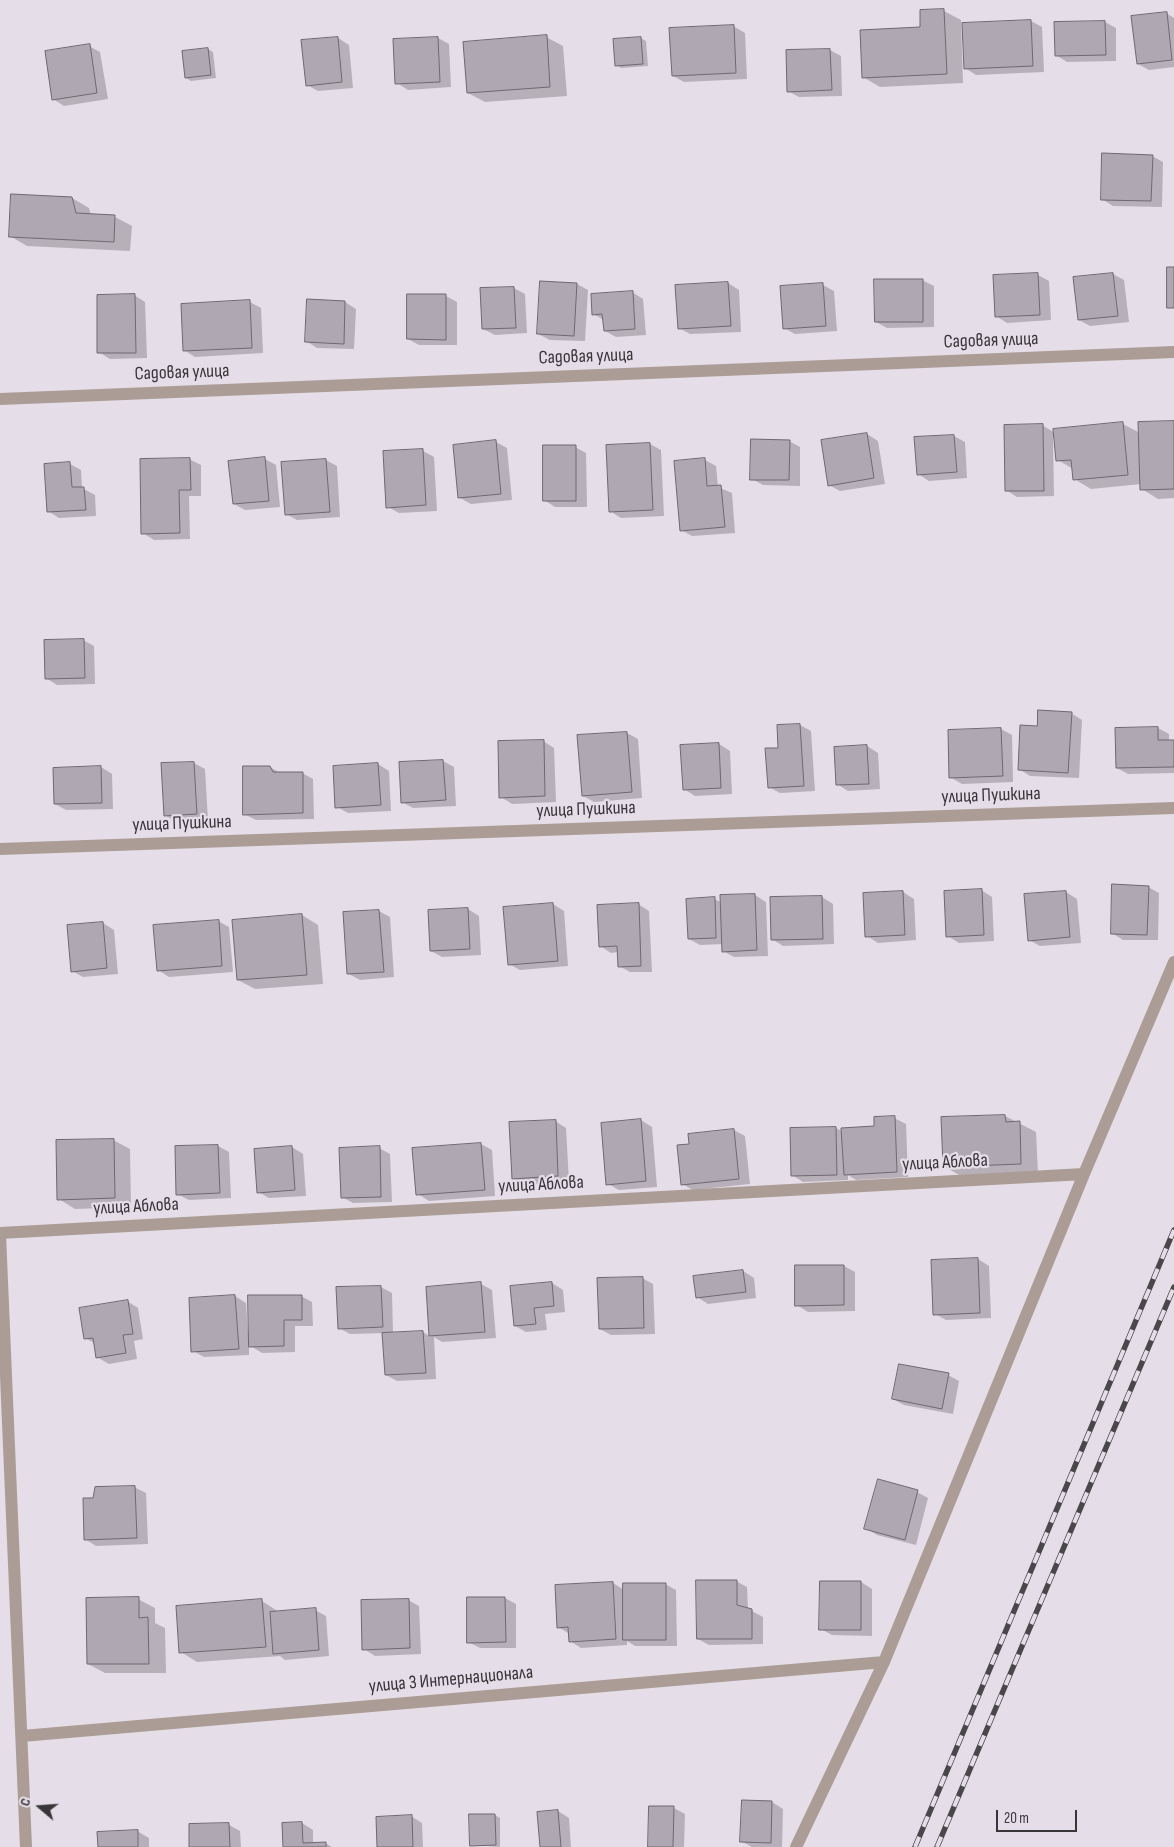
<!DOCTYPE html>
<html>
<head>
<meta charset="utf-8">
<style>
	body { margin:0 }
	#map { position:relative; width:1174px; height:1847px; overflow:hidden; background:#e5dde7; font-family:"Sofia Sans Condensed",sans-serif }
	canvas { display:block }
	.north { position:absolute; left:15px; top:1782px; width:50px; height:50px; -webkit-text-stroke:4px #e5dde7; paint-order:stroke; rotate:288deg; font-size:14px; font-weight:700; line-height:20px; text-align:center; color:#39363a }
	.north::after { content:''; display:block; margin:auto; width:18px; height:22px; background:#39363a; clip-path:polygon(50% 0,100% 100%,50% 72%,0 100%) }
	.scale { position:absolute; left:996px; top:1810px; width:81px; height:22px; box-sizing:border-box; border:2px solid #39363a; border-top:0; padding-left:6px; font-size:15px; line-height:18px; white-space:nowrap; color:#39363a; -webkit-text-stroke:4px #e5dde7; paint-order:stroke }
</style>
</head>
<body>
<div id="map">
<canvas width="1174" height="1847"></canvas>
<div class="north">С</div>
<div class="scale">20 m</div>
</div>
<script>
const ctx = document.querySelector('canvas').getContext('2d');
ctx.lineJoin = 'round';
function fillPath(path, color) {
  ctx.fillStyle = color;
  ctx.fill(path, 'evenodd');
}
function stroke(path, color, width, dash) {
  ctx.strokeStyle = color;
  ctx.lineWidth = width;
  ctx.lineCap = dash ? 'butt' : 'round';
  ctx.setLineDash(dash || []);
  ctx.stroke(path);
}
function write(font, color, halo, rows, align = 'center') {
  ctx.font = font + ' "Sofia Sans Condensed",sans-serif';
  ctx.lineWidth = 4.5;
  ctx.setLineDash([]);
  ctx.textBaseline = 'middle';
  ctx.strokeStyle = halo;
  ctx.fillStyle = color;
  for (const [text, x, y, turn = 0] of rows) {
    ctx.save();
    ctx.translate(x, y);
    ctx.rotate((+turn || 0) * Math.PI / 180);
    ctx.textAlign = isNaN(turn) ? turn : align;
    if (halo) ctx.strokeText(text, 0, 0);
    ctx.fillText(text, 0, 0);
    ctx.restore();
  }
}
const shadow = new Path2D(`
	M944,11L961,20L963,83L880,87L863,77Z
	M1166,13L1174,18V67L1149,70L1138,64Z
	M1031,21L1042,27L1044,72L976,75L965,68Z
	M1105,22L1116,28V61L1067,62L1056,55Z
	M733,26L745,33L747,79L684,82L673,76Z
	M546,37L563,46L567,96L485,102L468,93Z
	M338,38L349,45L353,88L318,91L307,85Z
	M438,38L449,44L451,87L408,90L397,83Z
	M641,38L646,41L648,66L621,68L616,65Z
	M89,46L100,52L108,99L64,106L53,99Z
	M208,49L213,52L216,78L191,81L186,78Z
	M830,50L841,56L842,96L799,97L788,91L787,51Z
	M1152,156L1163,162L1162,207L1113,206L1102,199Z
	M72,198L89,208L91,215L115,217L132,226L130,251L27,246L10,236Z
	M1113,274L1124,280L1129,322L1090,326L1079,320L1074,278Z
	M1038,275L1049,281L1051,320L1007,323L996,316Z
	M922,280L934,286V327L887,328L876,322Z
	M728,283L739,290L741,332L690,334L679,328Z
	M577,284L588,290L585,341L550,340L538,334Z
	M823,285L834,291L837,331L795,334L784,328Z
	M514,288L525,294L527,333L495,335L483,329Z
	M632,292L643,299L646,335L616,337L605,331L604,320L593,314Z
	M134,295L145,302L147,358L110,359L99,352Z
	M446,296L457,302V345H419L408,339Z
	M250,302L261,308L263,353L195,357L184,350Z
	M345,302L356,309L354,349L317,348L306,341Z
	M1174,422V498L1158,499L1142,489L1141,484L1091,489L1074,479L1073,469L1058,460L1055,437H1053L1054,496L1017,497L1006,490L1042,425L1055,433L1123,424L1140,433Z
	M867,434L878,441L885,484L840,491L829,485Z
	M954,436L965,442L967,478L929,481L918,474Z
	M789,441L800,447V486L763,485L752,479Z
	M496,442L507,448L512,500L471,504L460,498Z
	M650,444L661,450L664,516L621,518L610,511Z
	M575,447L586,453L587,507H555L544,500Z
	M423,451L434,457L437,511L399,513L388,507Z
	M189,459L201,465V496H189L190,539L154,540L143,533Z
	M265,459L276,465L280,507L245,510L234,504Z
	M326,460L337,466L340,517L297,520L286,514Z
	M705,460L716,466L718,487L732,493L735,533L692,536L681,530Z
	M70,464L81,470L82,488L95,495L96,516L59,518L48,511L46,465Z
	M83,640L94,646L95,684L57,685L46,678Z
	M1071,713L1082,720L1079,778L1030,776L1019,769L1038,727Z
	M800,725L811,731L815,791L780,793L769,787L779,749Z
	M1158,728L1169,734V741H1174V773L1128,774L1117,768Z
	M1001,729L1012,735L1013,782L962,784L950,777Z
	M627,733L638,739L642,798L594,802L583,796Z
	M543,741L554,748L556,802L512,804L501,797Z
	M719,744L730,751L732,794L695,796L684,789Z
	M867,746L878,753L880,789L848,791L837,784L836,748Z
	M443,761L454,767L456,806L413,808L402,802L400,763Z
	M194,763L205,769L208,820L176,822L165,815Z
	M378,764L389,771L391,811L348,813L337,807Z
	M101,767L112,774L113,809L66,810L55,804Z
	M270,767L280,773H302L313,779L314,819L256,820L244,814Z
	M1148,887L1159,893L1158,940H1123L1112,933Z
	M981,890L992,897L994,941L959,943L948,936Z
	M903,892L914,899L916,940L878,943L867,936Z
	M1066,892L1077,899L1081,943L1040,946L1029,940Z
	M755,895L766,902L768,956L734,957L723,951V944L700,945L689,939L714,899L721,902Z
	M822,897L833,904L834,944L783,946L772,939Z
	M553,904L564,911L568,966L520,970L509,964Z
	M638,904L649,911L652,972H630L619,966L618,952L611,953L600,946Z
	M468,909L479,916L481,955L442,957L431,951L429,911Z
	M379,911L390,917L394,977L360,980L349,974Z
	M302,915L318,925L323,984L255,989L238,980Z
	M218,921L229,927L233,972L169,977L158,970Z
	M103,923L114,930L118,974L83,977L72,971Z
	M1005,1116L1036,1132L1038,1173L961,1176L945,1167Z
	M894,1118L906,1124L908,1177L856,1180L848,1175V1180L803,1182L792,1175L836,1128L843,1132L875,1127Z
	M641,1120L652,1127L657,1187L619,1190L608,1184Z
	M555,1121L566,1128L569,1182L525,1185L514,1178Z
	M734,1130L745,1136L750,1184L693,1190L682,1184L690,1145Z
	M113,1140L130,1149L131,1207L75,1209L59,1199Z
	M481,1144L492,1150L495,1196L429,1201L418,1194Z
	M218,1146L229,1152L231,1198L189,1200L177,1194Z
	M292,1147L303,1154L306,1196L269,1198L258,1192L256,1150Z
	M379,1148L390,1154L392,1202L353,1203L342,1197Z
	M978,1259L989,1266L991,1318L946,1320L935,1314L933,1261Z
	M844,1266L855,1272V1311L808,1312L797,1305Z
	M743,1271L754,1278L756,1298L708,1304L697,1297Z
	M642,1278L653,1284L655,1334L611,1335L600,1329Z
	M552,1283L563,1290L565,1312L545,1314L547,1330L526,1332L515,1326Z
	M481,1284L492,1290L496,1338L442,1342L434,1337L436,1379L397,1381L386,1375L384,1333L350,1334L339,1328L381,1287L392,1293L393,1334L423,1332L431,1337L427,1288Z
	M235,1296L246,1303L248,1333L301,1296L312,1302L313,1326H295V1352L262,1353L249,1345V1355L204,1357L193,1351L190,1299Z
	M127,1301L138,1308L143,1339L134,1341L137,1359L109,1364L97,1357L96,1344L85,1338Z
	M948,1375L959,1381L953,1414L904,1405L893,1399Z
	M134,1487L146,1493L148,1544L96,1546L85,1539Z
	M917,1492L928,1498L916,1545L877,1535L866,1528Z
	M736,1581L747,1587L748,1609L763,1617V1644L709,1645L698,1639Z
	M861,1582L872,1589V1636L832,1635L821,1629Z
	M613,1583L624,1590L665,1584L676,1590L677,1646H635L627,1641V1645L581,1648L570,1641V1634L558,1627Z
	M505,1598L516,1604V1648H480L468,1642Z
	M138,1599L155,1608V1623L165,1628L166,1673H105L88,1664Z
	M408,1600L419,1606L421,1654L375,1656L364,1649Z
	M262,1601L279,1612L315,1610L326,1616L329,1656L285,1660L280,1656L197,1662L181,1652L177,1607Z
	M772,1802L783,1809L782,1847H752L741,1841Z
	M674,1808L685,1814L684,1847H649Z
	M558,1811L569,1818L571,1847H541Z
	M495,1815L500,1818V1847L471,1845Z
	M411,1816L422,1823L423,1847H379Z
	M302,1823L313,1830V1844L325,1843L332,1847H284Z
	M190,1825H229L240,1831L241,1847H191Z
	M137,1831L149,1838V1847H99Z`);
const building = new Path2D(`
	M944,9L947,74L862,78L860,30L920,27V10Z
	M1167,12L1172,60L1137,64L1131,16Z
	M1031,20L1033,66L964,69L962,23Z
	M1105,21L1106,55L1055,56L1054,22Z
	M734,25L736,73L672,76L669,28Z
	M547,35L550,87L467,93L463,42Z
	M338,37L342,82L306,86L301,40Z
	M438,37L440,82L395,84L393,39Z
	M641,37L643,64L615,66L613,39Z
	M90,44L97,93L52,100L45,51Z
	M208,48L211,75L185,78L182,51Z
	M830,49L832,90L787,92L786,50Z
	M1102,153L1153,155L1151,201L1101,200Z
	M11,194L72,197L76,213L115,215L114,242L9,237Z
	M1167,267H1174V308H1167Z
	M1038,273L1040,315L995,317L993,275Z
	M1113,273L1118,316L1078,320L1073,277Z
	M874,279H923V322H875Z
	M540,281L577,283L574,336L537,334Z
	M728,282L731,326L678,329L675,285Z
	M823,283L826,326L783,329L780,286Z
	M514,287L516,328L482,329L480,288Z
	M633,291L635,329L604,331L602,314L592,315L591,294Z
	M135,294L136,353H97V295Z
	M407,294H446V340L407,339Z
	M307,299L345,301L344,344L305,342Z
	M250,300L252,348L183,351L181,304Z
	M1174,421V489L1140,490L1138,422Z
	M1123,422L1128,475L1073,480L1071,460L1056,461L1053,429Z
	M1043,424L1044,491H1005L1004,425Z
	M867,433L874,478L828,486L821,440Z
	M954,435L957,472L917,475L914,437Z
	M751,439L790,440L789,480H750Z
	M496,440L501,494L458,498L453,445Z
	M650,443L653,510L609,512L606,445Z
	M543,445H576V501H543Z
	M423,449L426,505L386,508L383,451Z
	M265,457L269,501L233,504L228,461Z
	M190,458L191,490H179L180,533L141,534L140,459Z
	M705,458L707,486L721,485L725,527L680,531L674,461Z
	M326,459L330,512L285,515L281,462Z
	M70,462L72,487H84L86,510L47,512L44,464Z
	M84,639L85,678L45,679L44,640Z
	M1038,710L1072,712L1068,773L1018,770L1020,725L1037,726Z
	M800,724L804,786L768,788L765,748H778L777,725Z
	M1158,727V740H1174V767L1116,768L1115,728Z
	M1001,728L1003,776L949,778L948,730Z
	M627,732L632,792L582,796L577,735Z
	M544,740L545,796L499,798L498,741Z
	M719,743L721,788L683,790L680,745Z
	M867,745L869,784L836,785L834,747Z
	M443,760L446,800L401,803L399,762Z
	M194,762L197,814L164,816L161,763Z
	M378,763L381,805L335,808L333,766Z
	M101,766L102,803L54,804L53,768Z
	M243,766H270L273,772H303V813L243,815Z
	M1112,884L1149,886L1147,935L1111,934Z
	M982,889L984,935L946,937L944,891Z
	M903,891L905,935L865,937L863,893Z
	M1066,891L1070,937L1028,941L1024,894Z
	M755,894L757,950L722,952L720,895Z
	M822,896L823,939L771,940L770,897Z
	M715,897L716,938L688,939L686,899Z
	M553,903L558,961L508,965L503,907Z
	M639,903L641,966L618,967L617,946L599,947L597,905Z
	M468,908L470,949L430,951L428,910Z
	M379,910L384,972L347,974L343,912Z
	M302,914L307,975L237,980L232,920Z
	M219,920L222,966L157,971L153,925Z
	M103,922L107,968L71,972L67,925Z
	M1005,1115L1006,1122L1020,1121L1021,1164L943,1167L941,1117Z
	M895,1116L897,1172L844,1175L841,1128L874,1126V1117Z
	M641,1119L646,1181L606,1185L601,1123Z
	M556,1120L558,1176L512,1179L509,1122Z
	M836,1127L837,1175L791,1176L790,1128Z
	M734,1129L739,1179L681,1185L677,1145L689,1144L688,1134Z
	M114,1139L115,1198L57,1200L56,1140Z
	M481,1143L485,1190L416,1195L412,1148Z
	M218,1145L220,1193L176,1195L175,1146Z
	M292,1146L295,1190L257,1193L254,1149Z
	M380,1146L381,1197L341,1198L339,1148Z
	M978,1258L980,1313L933,1315L931,1260Z
	M795,1265H844V1305L795,1306Z
	M743,1270L746,1292L696,1298L693,1276Z
	M643,1277L644,1328L599,1329L597,1278Z
	M481,1282L485,1332L429,1336L426,1287Z
	M552,1282L554,1306L534,1308L536,1324L514,1326L510,1286Z
	M381,1286L383,1327L338,1329L336,1287Z
	M235,1295L239,1349L191,1352L189,1298Z
	M248,1295H302V1320H284V1346L249,1347Z
	M128,1300L133,1334L123,1335L126,1353L96,1358L93,1338L84,1339L79,1308Z
	M423,1331L426,1373L385,1375L382,1333Z
	M899,1364L949,1373L942,1409L892,1399Z
	M878,1479L918,1490L905,1540L864,1529Z
	M135,1486L137,1538L84,1540L83,1498H93L95,1487Z
	M696,1580H737V1605L752,1609V1639H697Z
	M820,1581H861V1630H819Z
	M613,1582L616,1639L569,1642L568,1627L557,1628L555,1585Z
	M623,1583H666V1640H623Z
	M139,1597V1618L148,1617L149,1664H87L86,1598Z
	M467,1597H505L506,1642L467,1643Z
	M262,1599L266,1647L179,1653L176,1606Z
	M409,1599L410,1648L362,1650L361,1600Z
	M316,1608L319,1650L273,1654L270,1612Z
	M742,1800L772,1801L771,1843L740,1842Z
	M649,1806H674L673,1847H648Z
	M558,1810L561,1847H540L537,1812Z
	M469,1814H495L496,1845L470,1846Z
	M412,1815L413,1847H377L376,1817Z
	M302,1822L303,1843L326,1842V1847H283L282,1823Z
	M229,1823L230,1847H189V1824Z
	M138,1830V1847H98L97,1832Z`);
const minor = new Path2D(`
	M0,399L1174,352
	M0,849L1174,808
	M0,1233L1084,1174
	M0,1234L26,1847
	M22,1736L884,1662
	M796,1847L884,1662L1084,1174L1174,962`);
const rail = new Path2D(`
	M915,1847L1174,1230
	M937,1847L1174,1287`);
const streetNames = [
	["Садовая улица",991,341,-2],
	["Садовая улица",586,357,-2],
	["Садовая улица",182,373,-2],
	["улица Пушкина",991,796,-2],
	["улица Пушкина",586,810,-2],
	["улица Пушкина",182,824,-2],
	["улица Аблова",945,1163,-3],
	["улица Аблова",541,1185,-3],
	["улица Аблова",136,1207,-3],
	["улица 3 Интернационала",451,1680,-5]
];
fillPath(shadow, '#0003');
fillPath(building, '#afa8b2');
stroke(building, '#6e6870', 1);
stroke(minor, '#ab9d95', 12);
stroke(rail, '#4a474b', 5.5);
stroke(rail, '#e5dde7', 4, [11]);
write('19px', '#39363a', '#e5dde7', streetNames);
</script>
</body>
</html>
